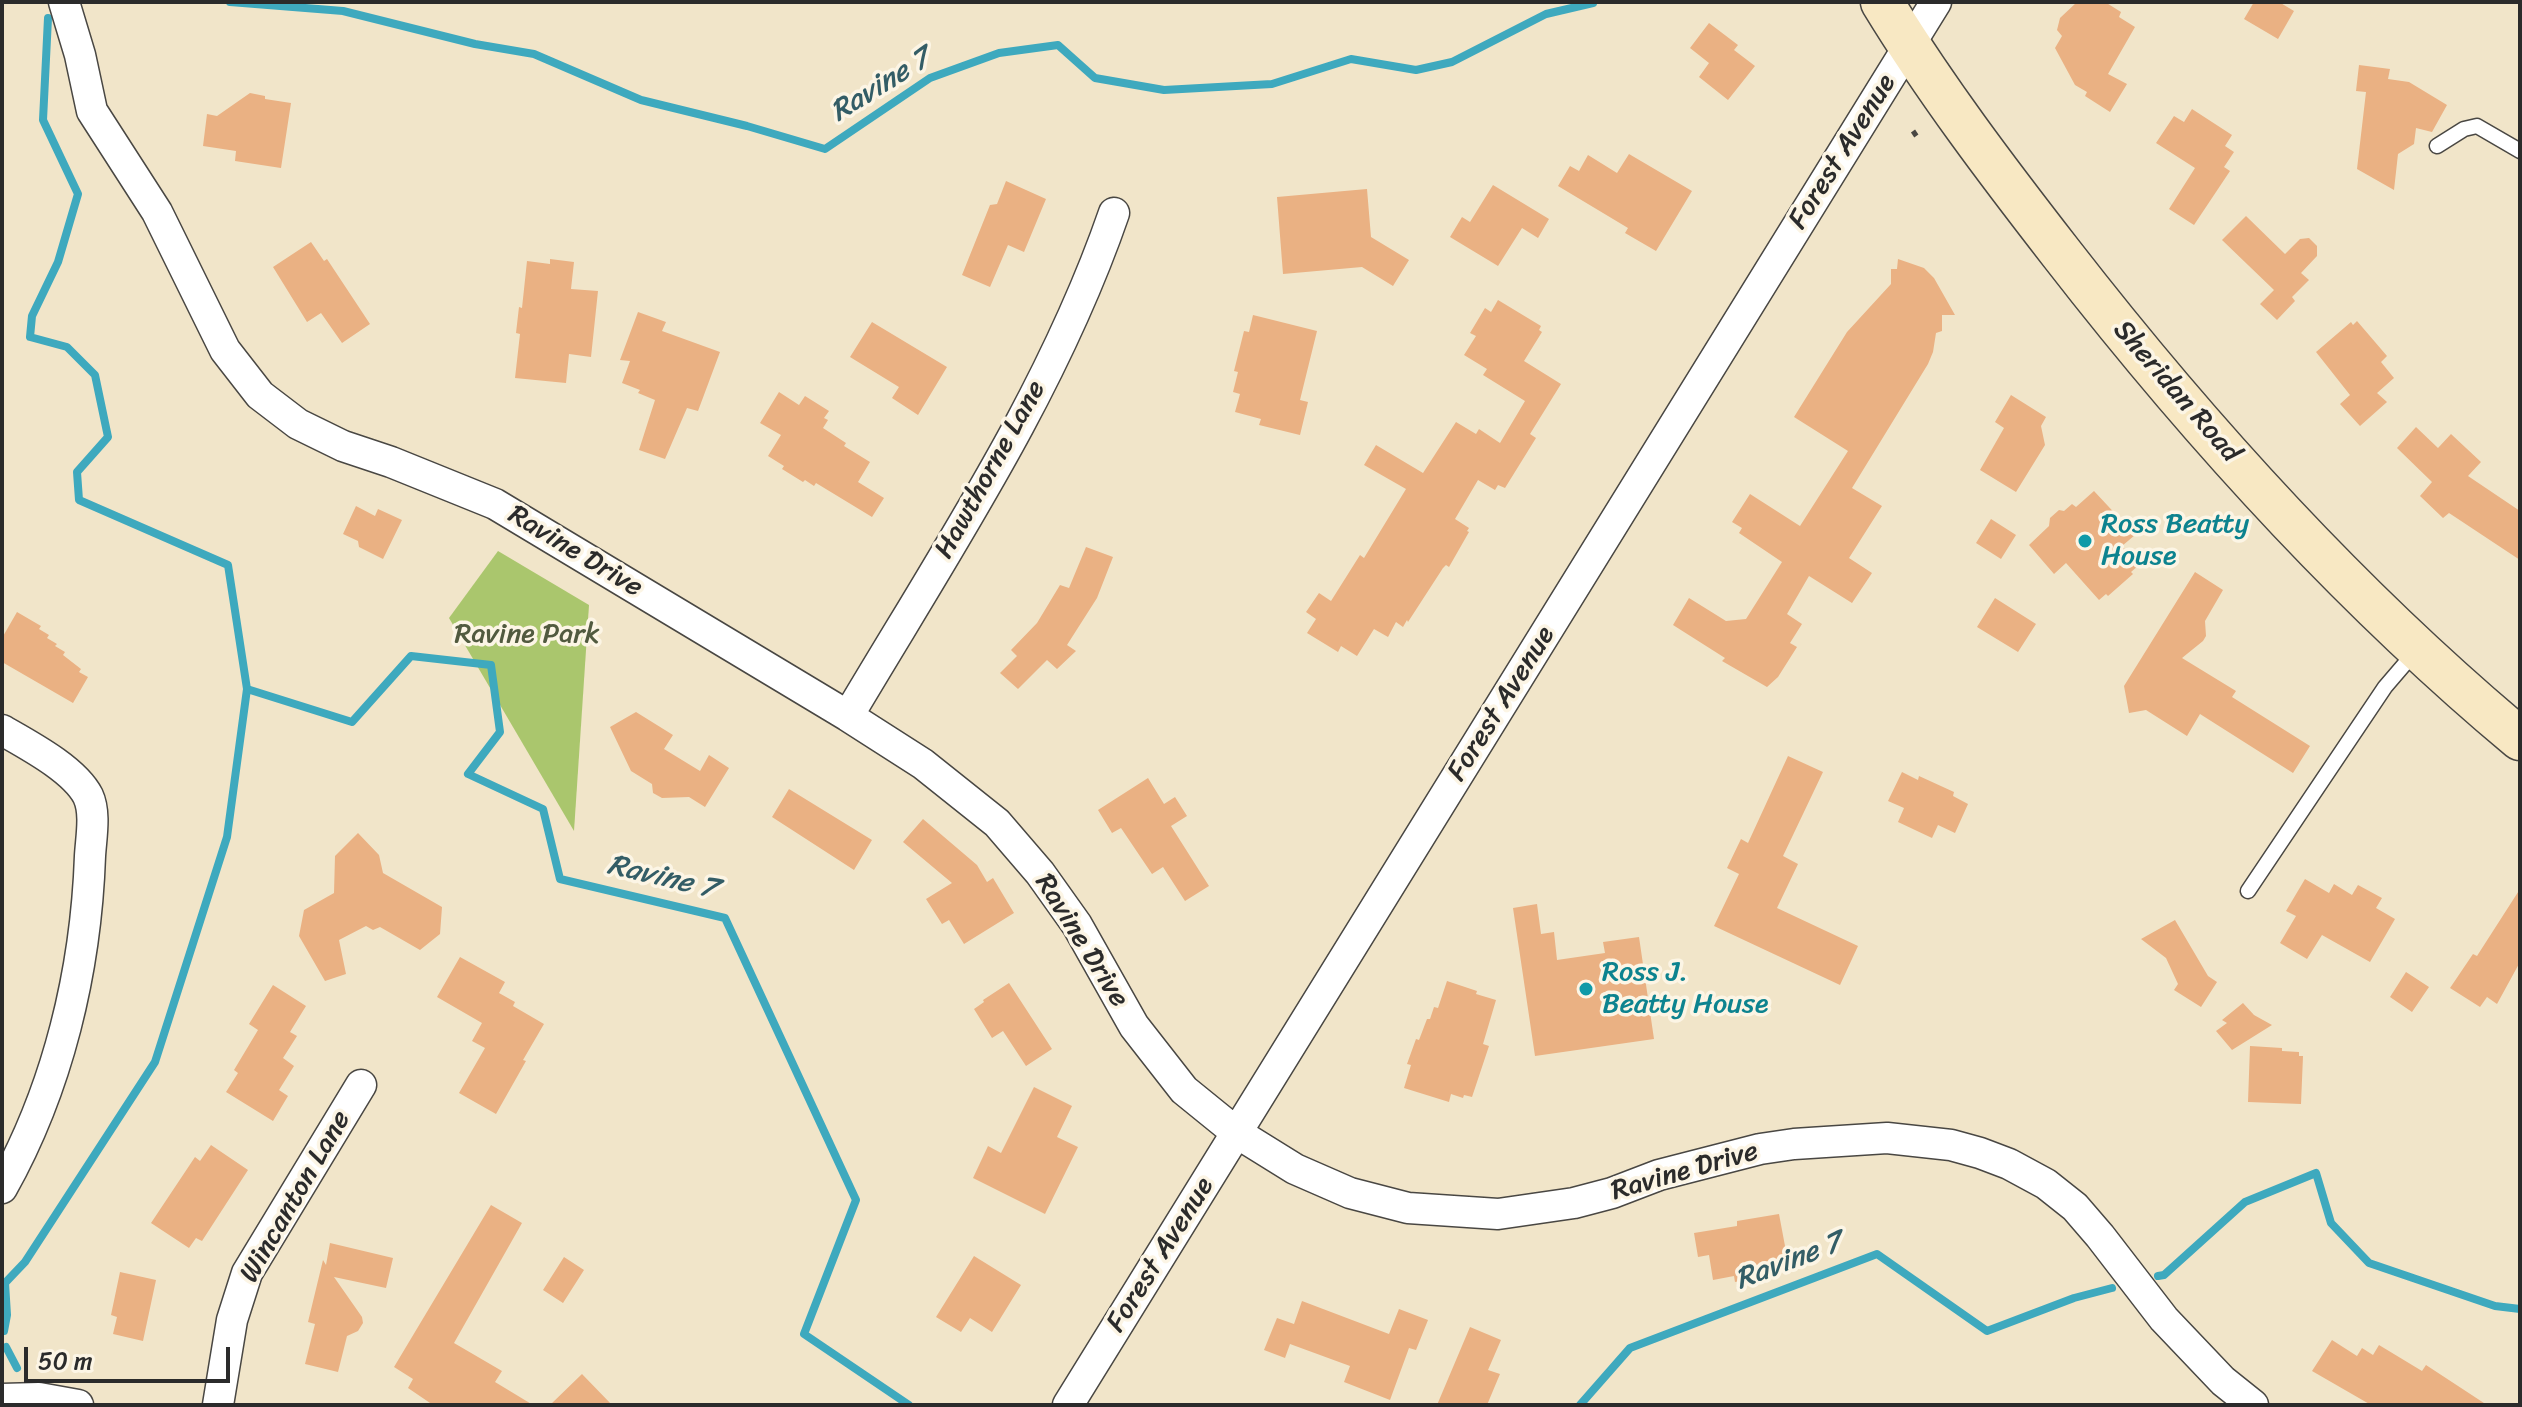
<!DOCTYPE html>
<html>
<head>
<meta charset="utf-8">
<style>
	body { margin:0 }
	#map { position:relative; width:2522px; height:1407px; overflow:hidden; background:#f1e5c9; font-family:Sriracha,sans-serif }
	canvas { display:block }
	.frame { position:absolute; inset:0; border:4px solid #2b2b2b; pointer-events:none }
	.scale { position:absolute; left:24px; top:1347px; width:206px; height:36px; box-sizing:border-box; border:4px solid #2b2b2b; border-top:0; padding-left:10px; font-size:24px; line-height:28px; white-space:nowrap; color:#2b2b2b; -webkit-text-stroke:6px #fcf5e5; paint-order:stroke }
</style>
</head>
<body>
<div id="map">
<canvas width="2522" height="1407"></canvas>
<div class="frame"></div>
<div class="scale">50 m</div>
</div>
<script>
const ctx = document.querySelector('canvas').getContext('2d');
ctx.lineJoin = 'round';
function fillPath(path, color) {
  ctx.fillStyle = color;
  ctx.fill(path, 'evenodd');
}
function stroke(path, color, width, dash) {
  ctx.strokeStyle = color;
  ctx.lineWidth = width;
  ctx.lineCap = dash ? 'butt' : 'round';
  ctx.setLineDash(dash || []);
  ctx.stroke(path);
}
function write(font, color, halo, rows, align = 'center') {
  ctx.font = font + ' Sriracha,sans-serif';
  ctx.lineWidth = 7;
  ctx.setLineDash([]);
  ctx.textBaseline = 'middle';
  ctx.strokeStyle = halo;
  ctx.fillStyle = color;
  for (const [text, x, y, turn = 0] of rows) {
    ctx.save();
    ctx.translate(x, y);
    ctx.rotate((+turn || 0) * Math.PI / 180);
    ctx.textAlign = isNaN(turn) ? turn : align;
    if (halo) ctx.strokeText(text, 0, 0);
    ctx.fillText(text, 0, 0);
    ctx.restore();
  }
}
const green = new Path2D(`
	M498,551L589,605L574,831L449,618Z`);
const stream = new Path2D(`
	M230,2L343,11L475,44L534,54L641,100L747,126L825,149L930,78L999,53L1058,45L1095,78L1164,90L1272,84L1351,59L1416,70L1452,62L1546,14L1593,3
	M48,18L43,120L78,194L58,262L32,316L30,337L67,347L95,375L108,437L77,472L79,500L228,565L247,689L352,722L411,656L491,665L500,732L468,774L543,809L560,879L725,918L856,1200L804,1334L909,1405
	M2158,1276L2164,1275L2245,1202L2316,1173L2331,1223L2369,1263L2495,1306L2520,1309
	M4,1331L7,1315L5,1283L25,1262L155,1062L227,837L247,689
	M6,1347L17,1368
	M1580,1405L1630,1348L1877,1254L1987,1331L2074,1298L2112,1288`);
const building = new Path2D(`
	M2077,2H2105L2121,12L2119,17L2135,27L2108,74L2127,84L2110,112L2085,96L2087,92L2075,85L2055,48L2062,36L2057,30L2060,18Z
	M2254,2H2279L2294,11L2278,39L2244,19Z
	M1709,23L1738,45L1734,50L1755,66L1728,100L1699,77L1709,63L1690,48Z
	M2359,65L2390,69L2388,79L2409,82L2447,105L2432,132L2416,128L2414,144L2398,154L2394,190L2357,169L2366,92L2356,91Z
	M250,93L265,96V99L291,103L281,168L235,161L236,151L203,146L207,114L217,116Z
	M2192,109L2232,135L2225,146L2234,152L2224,167L2230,171L2194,225L2169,209L2195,168L2156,143L2174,116L2184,122Z
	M1629,154L1692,191L1656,251L1625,233L1628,228L1558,186L1570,166L1579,171L1588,155L1617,173Z
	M1006,181L1046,199L1024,252L1008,245L990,287L962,275L990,205L997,204Z
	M1493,185L1549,219L1538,238L1522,228L1498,266L1450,237L1462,217L1470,222Z
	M1367,189L1371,237L1409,260L1393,286L1362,267L1283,274L1277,197Z
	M2246,216L2285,254L2300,239L2309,238L2317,246V256L2301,273L2309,280L2292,297L2295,301L2277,320L2260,304L2274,290L2222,240Z
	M311,242L324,261L327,259L370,324L342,343L321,313L307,322L273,267Z
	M550,259L574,262L571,289L598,291L591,357L569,354L566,383L515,378L520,334L516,333L519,307L522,308L527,261L550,264Z
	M1898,259L1924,268L1934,278L1955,315H1942V331L1936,333L1933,352L1928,364L1852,488L1882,506L1849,558L1872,573L1852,603L1809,576L1787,614L1802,624L1790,643L1797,647L1778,677L1767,687L1722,661L1725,658L1673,625L1689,598L1726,621L1746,619L1782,562L1739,533L1742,528L1732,522L1750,494L1800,526L1848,451L1794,417L1847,332L1891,284V269H1897Z
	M1498,300L1541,326L1539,330L1542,332L1524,361L1561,384L1530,434L1536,438L1505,488L1498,485L1495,490L1478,480L1455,519L1469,528L1467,531L1469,532L1449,567L1446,565L1443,568L1408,622L1407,620L1403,627L1396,622L1388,637L1374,629L1357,656L1341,646L1338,652L1307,633L1316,619L1306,612L1319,593L1331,601L1360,555L1364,558L1406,489L1364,465L1376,445L1423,473L1456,422L1476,434L1479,429L1500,443L1525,401L1483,375L1487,369L1464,355L1476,336L1470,333L1485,308L1491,312Z
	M638,312L666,322L662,331L720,352L698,411L687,408L665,459L639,450L655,400L638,393L640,390L622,383L630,361L620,360Z
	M1253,315L1317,331L1300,400L1308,402L1300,435L1259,425L1261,419L1235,412L1240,394L1233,392L1238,372L1234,371L1244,331L1249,332Z
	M2357,321L2387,356L2381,362L2394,378L2377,393L2387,402L2360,426L2340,404L2350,395L2316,352L2351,322L2353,325Z
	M872,322L947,367L918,415L892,398L899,387L850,357Z
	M779,392L799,405L805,396L829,411L824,418L828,420L823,428L846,443L844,446L870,462L858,482L884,498L872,517L816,483L814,486L805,480L803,482L782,469L784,466L768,456L781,435L760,423Z
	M2011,395L2046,417L2041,426L2045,445L2016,492L1980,470L2004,428L1995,422Z
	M2416,427L2438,448L2451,434L2481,462L2468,476L2520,511V560L2449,513L2443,518L2420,496L2432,482L2397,448Z
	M2094,491L2135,535L2122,546L2139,565L2131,572L2133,574L2108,596L2106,594L2099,600L2066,563L2054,574L2029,545L2049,526L2050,518L2059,510L2064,511L2072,504L2076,507Z
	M356,506L375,516L378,509L402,520L383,559L359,547L358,541L343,534Z
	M1991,519L2016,535L2001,559L1976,543Z
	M1086,547L1113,557L1097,598L1067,645L1076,651L1057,669L1047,660L1018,689L1000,673L1017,656L1011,650L1037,623L1060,585L1069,588Z
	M2195,572L2223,590L2205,621L2206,636L2203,641L2182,658L2236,691L2232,697L2310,746L2293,773L2200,714L2187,736L2146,710L2129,713L2124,686Z
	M1995,598L2036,624L2018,652L1977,627Z
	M17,612L41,626L39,629L49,635L47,638L57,644L55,646L65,652L63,655L81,669L79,672L88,677L73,703L2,662V638Z
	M636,712L673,735L664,749L700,771L709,755L729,768L705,807L689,797L662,798L653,793L652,784L631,771L610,727Z
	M1788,756L1823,772L1783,856L1798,864L1777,908L1858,946L1840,985L1714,926L1739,874L1727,868L1741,839L1748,843Z
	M1902,772L1918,780L1919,776L1954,792L1953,796L1968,804L1955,833L1938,825L1932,838L1898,822L1904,808L1888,801Z
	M1148,778L1164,804L1175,797L1187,816L1171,826L1209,886L1185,901L1163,867L1152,874L1121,828L1112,833L1098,810Z
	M789,789L872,840L854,870L772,817Z
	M923,819L977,865L987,882L993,878L1014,913L964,944L949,920L942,924L926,899L952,883L903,842Z
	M358,833L379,855L383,873L442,907L440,934L420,950L380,927L373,930L366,926L339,940L346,974L325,981L299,936L304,910L334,893L335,856Z
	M2305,879L2329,893L2334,884L2352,895L2358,885L2382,898L2376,908L2395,919L2370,962L2322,935L2307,959L2280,943L2296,916L2286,911Z
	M2520,889V962L2497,1004L2487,997L2480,1007L2450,988L2473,954L2477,956Z
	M1537,904L1541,934L1554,932L1557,960L1605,953L1603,942L1639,937L1654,1039L1535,1056L1513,908Z
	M2175,920L2208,976L2217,982L2201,1007L2174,990L2178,984L2166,958L2141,939Z
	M460,957L505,982L499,993L515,1002L513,1006L544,1024L523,1060L526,1061L496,1114L459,1093L485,1048L472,1041L482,1023L437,997Z
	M2406,972L2429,987L2412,1012L2390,997Z
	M1447,981L1477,991L1476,994L1496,1000L1483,1044L1489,1046L1472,1097L1464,1095L1463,1098L1451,1094L1449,1102L1404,1088L1411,1065L1407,1064L1416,1039L1419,1040L1427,1019H1430L1434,1007L1438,1008Z
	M1009,983L1052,1049L1026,1066L1003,1031L992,1038L974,1009L984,1002L983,1000Z
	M273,985L306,1006L290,1032L297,1036L283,1058L294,1066L279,1090L288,1096L273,1121L226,1092L238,1073L234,1070L258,1030L249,1024Z
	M2243,1003L2254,1015L2272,1025L2232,1050L2216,1031L2227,1023L2222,1020Z
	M2250,1046L2282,1048V1051L2299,1052V1056H2303L2301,1104L2248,1102Z
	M1034,1087L1072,1106L1057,1137L1078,1147L1045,1214L973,1178L988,1146L1001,1153Z
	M211,1145L248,1170L202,1241L196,1238L189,1248L151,1223L195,1157L200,1161Z
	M491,1205L522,1223L454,1343L502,1371L495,1382L533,1405H433L408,1388L413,1379L394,1367Z
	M1779,1214L1788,1262L1762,1266L1764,1277L1735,1282L1734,1276L1713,1280L1709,1255L1698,1257L1694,1233L1737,1226V1221Z
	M330,1243L393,1258L386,1288L334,1277L362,1317L363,1323L358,1331L347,1336L338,1372L305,1364L315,1324L308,1322L323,1260L326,1265Z
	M974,1256L1021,1285L992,1332L970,1318L961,1332L936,1317Z
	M564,1257L584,1270L563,1303L543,1290Z
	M120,1272L156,1280L143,1341L113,1334L117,1317L111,1315Z
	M1302,1301L1389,1334L1399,1309L1428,1320L1416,1350L1409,1348L1390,1400L1344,1382L1350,1366L1290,1344L1285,1358L1264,1350L1277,1318L1294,1324Z
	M1470,1327L1501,1340L1488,1370L1500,1374L1487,1405H1437Z
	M2332,1340L2357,1356L2362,1348L2373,1355L2379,1345L2422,1371L2426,1365L2487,1405H2371L2312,1371Z
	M582,1374L612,1405H550Z`);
const path = new Path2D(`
	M1913,131L1919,140`);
const lane = new Path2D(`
	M2437,146L2464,129L2477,126L2520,151
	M2248,891L2385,687L2415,652`);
const street = new Path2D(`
	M64,2L80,55L92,111L157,212L225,350L260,395L298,424L343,446L391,462L495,504L848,716L923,764L997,823L1040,873L1077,925L1134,1026L1184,1090L1237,1133L1295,1169L1350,1193L1408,1208L1498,1214L1574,1203L1612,1193L1659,1175L1760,1149L1794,1144L1887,1138L1951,1145L1980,1153L2009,1164L2046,1184L2075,1207L2100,1236L2164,1319L2223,1381L2253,1405
	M848,716C944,554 1052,393 1114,213
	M2,730C28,745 74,769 88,796C96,813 91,838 90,856C86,971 58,1088 2,1188
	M2,1399L39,1398L78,1405
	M218,1405L232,1320L247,1273L361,1085
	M1068,1405L1936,2`);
const secondary = new Path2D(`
	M1882,2C1935,89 1998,172 2061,253C2196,427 2350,597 2520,739`);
const markers = [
	[2085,541,8,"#0f9aa8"],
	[1586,989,8,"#0f9aa8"]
];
const streetNames = [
	["Forest Avenue",1843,152,-58],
	["Sheridan Road",2176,392,49],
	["Hawthorne Lane",991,470,-61],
	["Ravine Drive",575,552,31],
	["Forest Avenue",1502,704,-58],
	["Ravine Drive",1081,941,58],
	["Ravine Drive",1685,1172,-16],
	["Wincanton Lane",296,1197,-60],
	["Forest Avenue",1161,1255,-58]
];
const cultureNames = [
	["Ross Beatty",2101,525],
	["House",2101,557],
	["Ross J.",1602,973],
	["Beatty House",1602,1005]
];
const parkNames = [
	["Ravine Park",527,635]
];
const waterNames = [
	["Ravine 7",881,86,-32],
	["Ravine 7",662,878,13],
	["Ravine 7",1789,1262,-21]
];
fillPath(green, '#aac66d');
stroke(stream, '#3ea9be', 8);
fillPath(building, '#eab183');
stroke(lane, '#494743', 17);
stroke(street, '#494743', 33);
stroke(secondary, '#494743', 45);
stroke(path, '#494743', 5, [6, 6]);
stroke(lane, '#fff', 14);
stroke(street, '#fff', 30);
stroke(secondary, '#f8e8c3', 42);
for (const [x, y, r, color] of markers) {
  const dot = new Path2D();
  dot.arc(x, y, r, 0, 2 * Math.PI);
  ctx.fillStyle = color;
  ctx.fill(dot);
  stroke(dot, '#fcf5e5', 3);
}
write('28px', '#2b2b2b', '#fcf5e5', streetNames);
write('28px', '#0d838f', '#fcf5e5', cultureNames, 'left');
write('28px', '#515a3f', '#fcf5e5', parkNames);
write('italic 30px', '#335d66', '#fcf5e5', waterNames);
</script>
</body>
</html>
